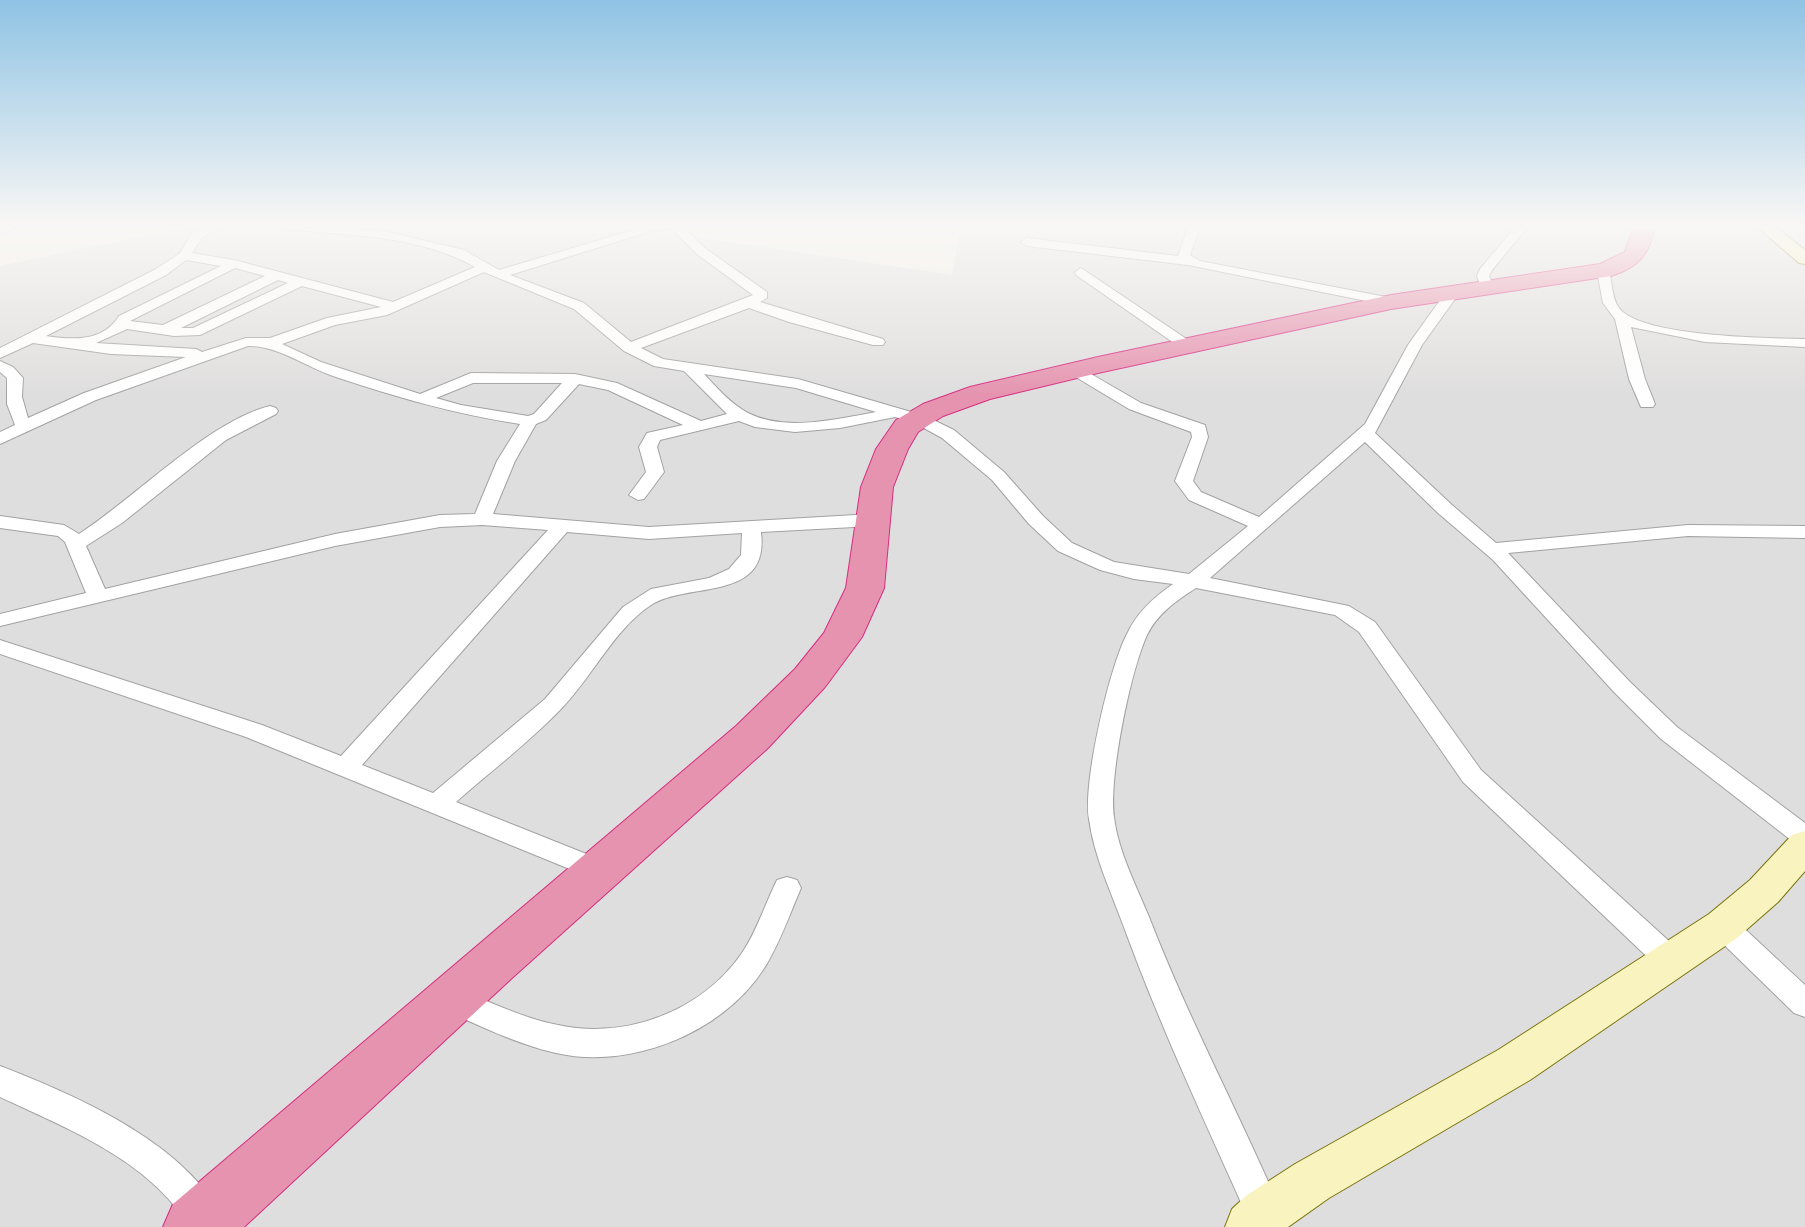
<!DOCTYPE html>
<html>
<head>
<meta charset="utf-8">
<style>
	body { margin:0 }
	canvas { display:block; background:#f1ede8 }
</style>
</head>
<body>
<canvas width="1805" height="1227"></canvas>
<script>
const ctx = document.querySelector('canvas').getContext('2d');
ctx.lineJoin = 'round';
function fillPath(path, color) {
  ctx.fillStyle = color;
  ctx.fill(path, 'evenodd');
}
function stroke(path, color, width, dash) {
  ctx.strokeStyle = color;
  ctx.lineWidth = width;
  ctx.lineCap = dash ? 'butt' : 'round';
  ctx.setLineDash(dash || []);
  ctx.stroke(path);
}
const residential = new Path2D(`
	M199,225H614L952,275L961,225H1805V1227H0V266Z`);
const street = new Path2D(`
	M6,225H23L0,234V226Z
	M213,225H228L202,237L192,253L234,260L393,302L475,267C420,235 346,235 283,229L277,225H312L388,232L464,250L499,270L650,225H687L684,228L706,249L767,292V298L760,302L883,339L885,342L883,345H873L789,322L749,308L641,348L663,359L798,379L925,416L954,430L1004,472L1043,516L1072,543L1114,562L1189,574L1248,526L1189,500L1175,481L1192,437L1191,432L1129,409L1069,373L1066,370L1069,367H1079L1141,403L1205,425L1208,437L1193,481L1201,492L1259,517L1365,424L1408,345L1448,289H1458L1460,292L1422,345L1375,433L1452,505L1496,543L1688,525L1805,526V538L1688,536L1508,553L1630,682L1677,727L1805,823V847L1796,844L1661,739L1614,692L1493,560L1438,513L1365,442L1210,578L1349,606L1375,622L1481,770L1681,952L1686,961L1681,970L1671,973L1661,970L1463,782L1359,632L1335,615L1196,588C1176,601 1158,613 1147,635C1130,673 1109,776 1114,817C1118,851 1136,885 1149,917C1190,1023 1244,1122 1288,1227H1252C1208,1128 1162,1031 1125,930C1112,894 1094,857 1089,819C1083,782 1109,668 1127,634C1137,612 1154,597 1173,584L1134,579L1100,570L1058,551L1029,524L992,480L942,438L913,422L895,417L840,428L795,432L755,427L739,421L660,440L657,447L664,472L644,499L638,500L629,495L646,472L639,447L647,433L683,425L608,390L579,384L546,420L536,424L515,461L493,514L649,527L873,514L882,520L873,526L761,532C770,603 688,581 651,605C614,629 591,679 560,710C528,743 490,772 456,802L609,863L613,870L609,877L599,881L246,737L0,654V640L262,725L341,756L548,530L482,525L440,527L335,546L0,626V614L86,593L65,542L58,536L0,528V516L64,525L79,534C135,498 209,421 270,406L276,408L278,411L276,414L226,440L122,523L86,546L105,589L335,534L440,515L475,514L497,461L520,424C454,414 396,397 333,376C305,366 276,345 248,346L96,400L0,444V432L15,425L7,404V378L0,372V361L13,367L23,378L22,397L28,418L84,393L186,357L111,354L33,343L0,358V348L156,269L179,254L193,232ZM672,229L698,255L753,295L631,342L584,303L510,275L651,231ZM186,260L221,266L119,316C103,342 73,340 46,336L166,275ZM235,268L265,276L163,325L130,321ZM484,272L574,309L624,351L654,366L684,371L727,414L701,421L617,383L575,374L471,373L420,394L321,362L282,344L335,325L387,315ZM278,280L288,283L193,328H181ZM302,286L381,307L327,318L270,338H246L202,352L196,349L96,343L127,329L174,336L200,335ZM704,374L796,388L876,412C838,419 785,432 748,413C731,404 717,388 704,374ZM473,383H562L534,414L528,416L461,405L436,398ZM567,532L649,539L742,533L741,555L729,569L709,578L651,589L623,607L545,699L433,793L362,765Z
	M1189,225H1201L1190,255L1200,261L1391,298L1398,302L1391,306L1188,265L1027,246L1021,242L1027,238L1178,256Z
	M1517,225H1529L1492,270L1489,276L1494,287L1492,290H1482L1477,276L1480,269Z
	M1603,267L1609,271C1612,282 1612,299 1619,308C1641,337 1768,338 1805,339V347L1705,342L1631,327L1645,379L1655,404L1653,407H1641L1629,379L1615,319L1603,303L1597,271Z
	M1081,268L1194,344L1196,347L1194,350H1184L1076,275L1075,272Z
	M787,877L797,880L801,888C789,916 779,945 763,970C721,1034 629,1070 556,1053C516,1044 479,1025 441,1009L437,1000L441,991L452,987C487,1000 521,1018 558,1025C626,1040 702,1011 742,953C757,931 765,904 777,880Z
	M1723,914L1733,918L1805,985V1017L1794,1013L1713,934L1709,926L1713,918Z
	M0,1066C78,1096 193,1146 227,1227H189C151,1161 66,1128 0,1097Z`);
const secondary = new Path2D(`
	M1755,225H1773L1805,250V264L1799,263Z
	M1805,831V871L1778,902L1737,938L1530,1080L1329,1198L1288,1227H1225L1232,1209L1247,1195L1295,1164L1498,1050L1709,914L1750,880L1792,835Z`);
const highway = new Path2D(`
	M1634,225H1655C1650,254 1639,267 1611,276L1391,309L1098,373L990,399L943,416L918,432L908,449L893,487L884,588L862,637L825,687L768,748L512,978L244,1227H163L173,1204L736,726L795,669L824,633L846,588L861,487L876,449L896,420L923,404L970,387L1098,357L1391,295L1600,264L1625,252Z`);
fillPath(residential, '#dfdede');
stroke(street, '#a2a2a2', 2);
stroke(secondary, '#787308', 2);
stroke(highway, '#d72d81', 2);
fillPath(street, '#fff');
fillPath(secondary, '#f8f3bf');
fillPath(highway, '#e593af');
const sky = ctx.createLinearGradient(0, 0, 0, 396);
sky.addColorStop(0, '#8fc3e4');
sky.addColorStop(0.57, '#f9f7f5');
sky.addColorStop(1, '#f9f7f500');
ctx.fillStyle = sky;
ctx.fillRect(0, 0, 1805, 396);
</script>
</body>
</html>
